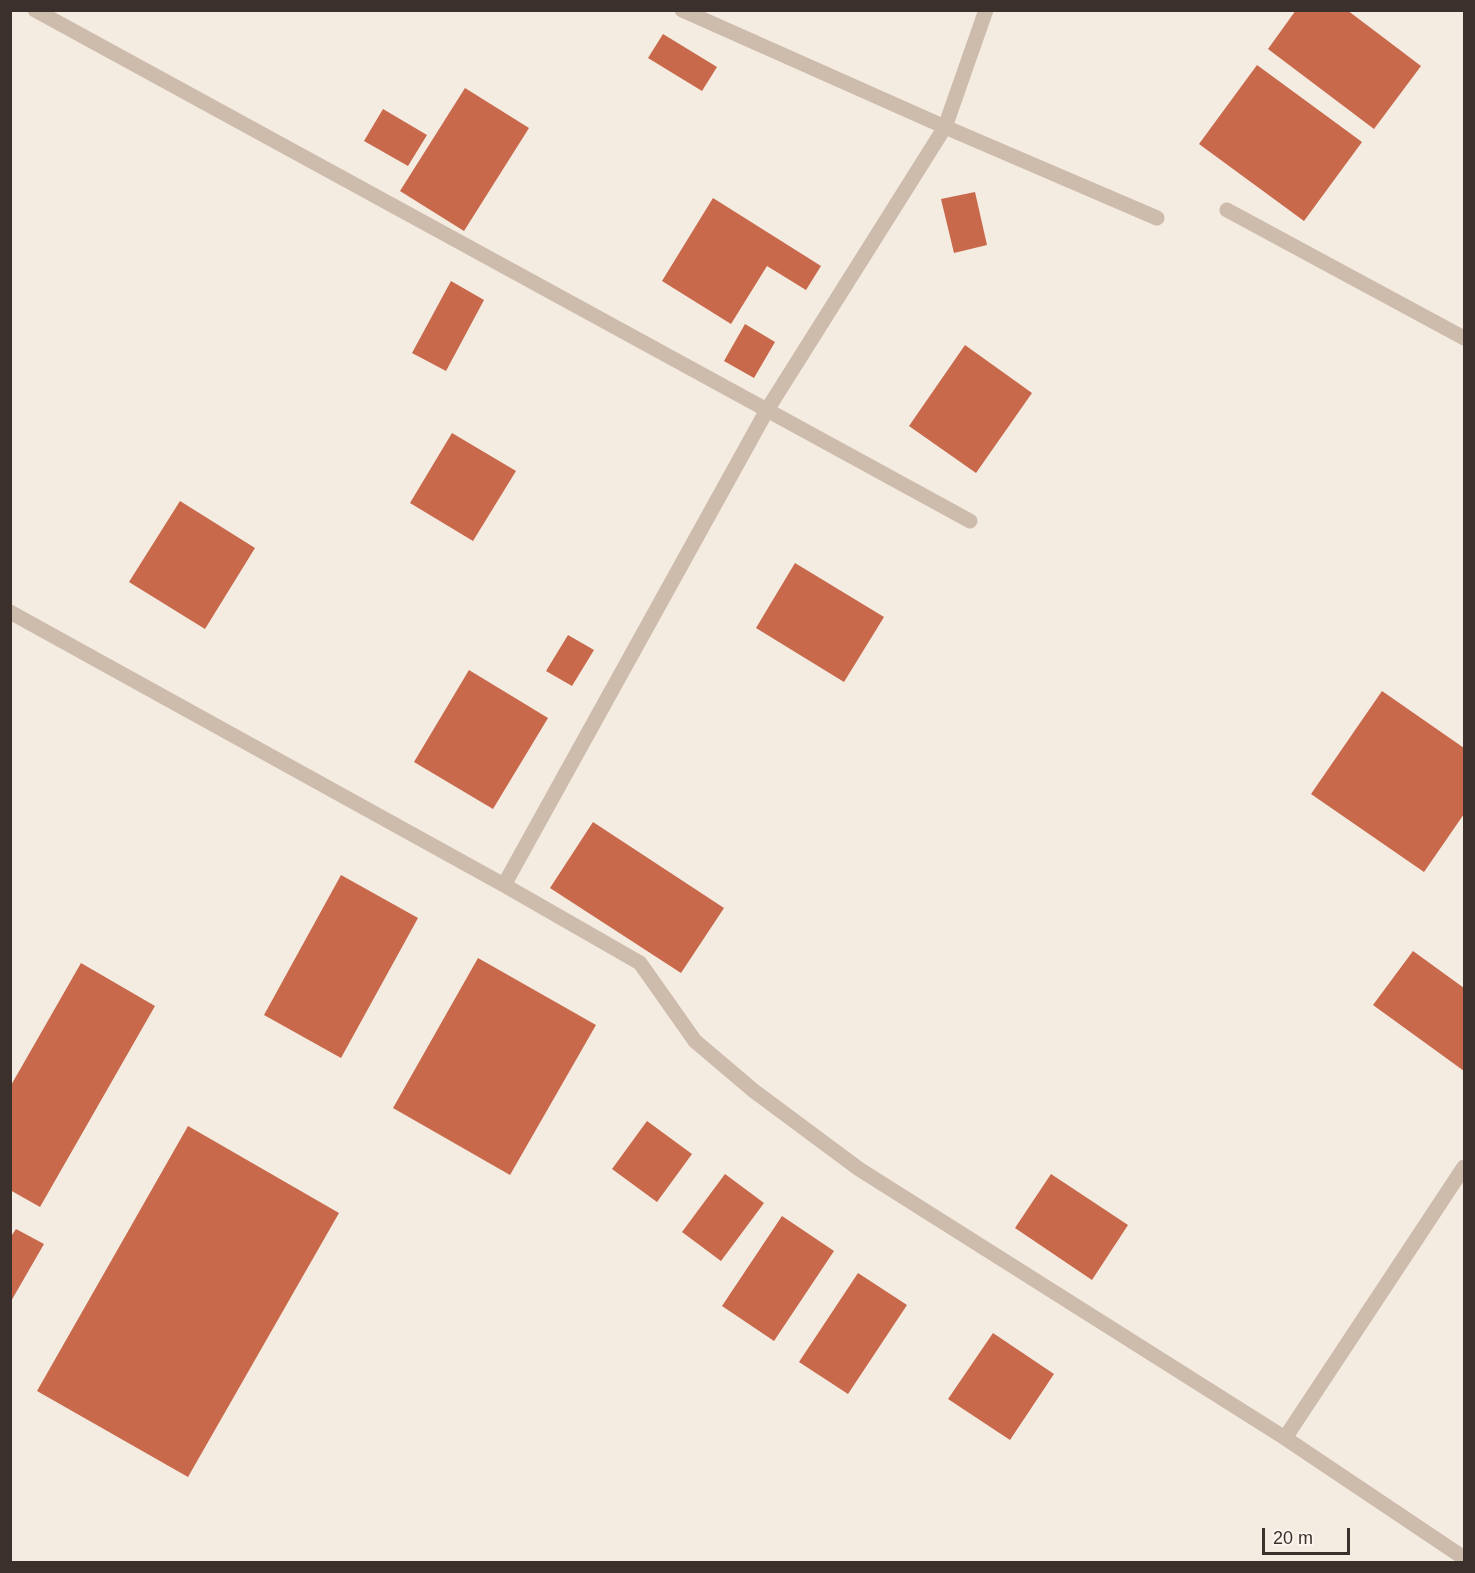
<!DOCTYPE html>
<html>
<head>
<meta charset="utf-8">
<style>
	body { margin:0 }
	#map { position:relative; width:1475px; height:1573px; overflow:hidden; background:#f4ebe1; font-family:Arial,sans-serif }
	canvas { display:block }
	.frame { position:absolute; inset:0; border:12px solid #3b302b; pointer-events:none }
	.scale { position:absolute; left:1262px; top:1528px; width:88px; height:27px; box-sizing:border-box; border:3px solid #3b302b; border-top:0; padding-left:8px; font-size:18px; line-height:21px; white-space:nowrap; color:#3b302b; -webkit-text-stroke:4px #fbf5ee; paint-order:stroke }
</style>
</head>
<body>
<div id="map">
<canvas width="1475" height="1573"></canvas>
<div class="frame"></div>
<div class="scale">20 m</div>
</div>
<script>
const ctx = document.querySelector('canvas').getContext('2d');
ctx.lineJoin = 'round';
function fillPath(path, color) {
  ctx.fillStyle = color;
  ctx.fill(path, 'evenodd');
}
function stroke(path, color, width, dash) {
  ctx.strokeStyle = color;
  ctx.lineWidth = width;
  ctx.lineCap = dash ? 'butt' : 'round';
  ctx.setLineDash(dash || []);
  ctx.stroke(path);
}
const building = new Path2D(`
	M1296,10H1347L1421,66L1374,129L1268,49Z
	M663,34L717,67L702,91L648,58Z
	M1257,65L1362,142L1304,221L1199,144Z
	M465,88L529,128L464,231L400,191Z
	M383,109L427,135L408,166L364,141Z
	M975,192L987,245L954,253L941,199Z
	M713,198L821,266L806,290L767,266L731,324L662,281Z
	M451,281L484,300L446,371L412,353Z
	M745,324L775,342L754,378L724,361Z
	M965,345L1032,393L976,473L909,426Z
	M452,433L516,471L473,541L410,503Z
	M180,501L255,548L205,629L129,582Z
	M795,563L884,617L844,682L756,628Z
	M568,635L594,650L572,686L546,671Z
	M469,670L548,718L493,809L414,762Z
	M1382,691L1464,748V814L1424,872L1311,794Z
	M593,822L724,908L681,973L550,888Z
	M341,875L418,918L341,1058L264,1015Z
	M1413,951L1464,988V1071L1373,1005Z
	M478,958L596,1025L510,1175L393,1108Z
	M81,963L155,1006L40,1207L10,1190V1087Z
	M647,1121L692,1154L657,1202L612,1169Z
	M188,1126L339,1213L188,1477L37,1391Z
	M725,1174L764,1203L721,1261L682,1232Z
	M1051,1174L1128,1225L1092,1280L1015,1228Z
	M782,1216L834,1251L774,1341L722,1306Z
	M16,1229L44,1244L10,1303V1238Z
	M858,1273L907,1305L848,1394L799,1362Z
	M993,1333L1054,1374L1010,1440L948,1399Z`);
const street = new Path2D(`
	M35,10L970,521
	M682,10L945,127L1157,218
	M1227,210L1464,338
	M10,612L504,885L640,963L695,1041L754,1091L859,1169L1285,1438L1464,1558
	M504,885L767,410L945,127L986,10
	M1285,1438L1464,1167`);
fillPath(building, '#c8694b');
stroke(street, '#cdbbac', 15);
</script>
</body>
</html>
